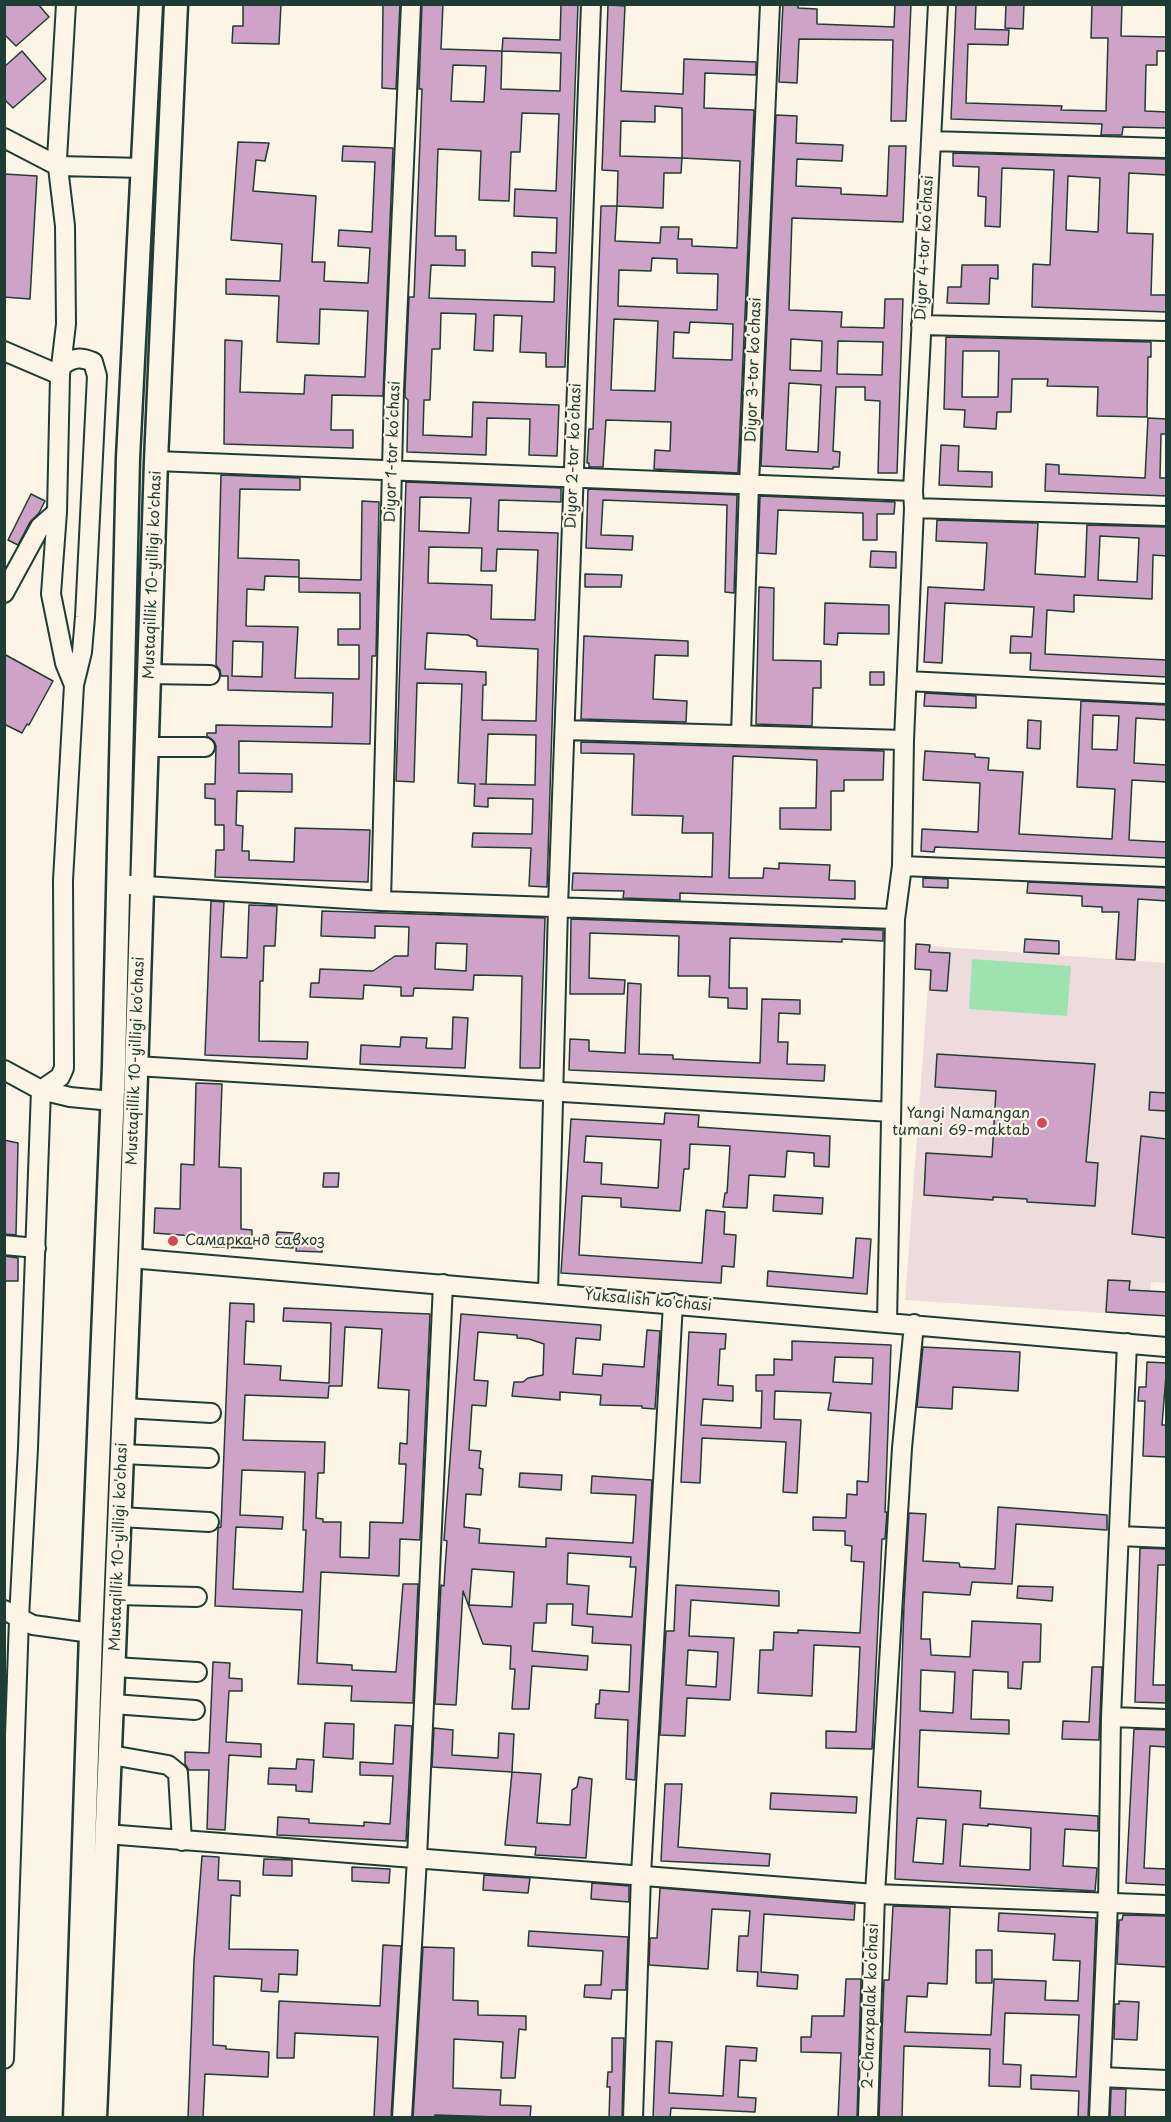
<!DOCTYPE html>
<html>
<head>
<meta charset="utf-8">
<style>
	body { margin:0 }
	#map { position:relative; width:1171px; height:2122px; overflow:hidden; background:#fcf5e5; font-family:"Playpen Sans",sans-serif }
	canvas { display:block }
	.frame { position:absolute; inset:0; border:6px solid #1f3d34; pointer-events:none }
</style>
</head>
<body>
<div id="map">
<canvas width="1171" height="2122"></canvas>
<div class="frame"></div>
</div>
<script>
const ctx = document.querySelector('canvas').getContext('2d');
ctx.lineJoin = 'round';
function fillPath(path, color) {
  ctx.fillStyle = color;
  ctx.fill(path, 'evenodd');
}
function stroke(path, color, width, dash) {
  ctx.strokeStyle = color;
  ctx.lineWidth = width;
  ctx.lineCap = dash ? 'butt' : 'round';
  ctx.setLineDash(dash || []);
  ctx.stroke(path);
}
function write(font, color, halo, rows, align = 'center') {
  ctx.font = font + ' "Playpen Sans",sans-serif';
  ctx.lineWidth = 4.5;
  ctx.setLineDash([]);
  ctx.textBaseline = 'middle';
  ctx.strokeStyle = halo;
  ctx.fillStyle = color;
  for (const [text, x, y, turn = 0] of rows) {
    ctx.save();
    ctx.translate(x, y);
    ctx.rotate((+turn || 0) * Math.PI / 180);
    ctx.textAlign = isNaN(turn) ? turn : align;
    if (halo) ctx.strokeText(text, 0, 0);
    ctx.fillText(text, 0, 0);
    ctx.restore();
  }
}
const built = new Path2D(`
	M931,946L1166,963V1283L1151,1282L1148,1316L905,1300Z`);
const green = new Path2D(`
	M972,959L1071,966L1067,1016L969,1009Z`);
const building = new Path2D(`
	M4,4H38L49,17L16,46L4,34Z
	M243,4H281L279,44L232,43L233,26H243Z
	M383,4H400L396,89L382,88Z
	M422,4H443L441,49L502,51L503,38L560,40L561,4H578L565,367H546V353L520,352L522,316L494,315L493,351L474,350L476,314L441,313L440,349H432L430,400H424L423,435L472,437L473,402L559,405L557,456L529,455L530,419L487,418L486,455L407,452L408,400L405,397V390L409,297H414L422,89H419ZM502,51L561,53L560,91L501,89ZM453,65L486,66L484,102L451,101ZM522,113L559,114L556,191L515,189L514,216L557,218L556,253L532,252V266L555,267L554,302L429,298L431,265L465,266V250H456V236H435L438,149L481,151L479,200L509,201L511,152H520Z
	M783,4H798V8L817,9V24L894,27L895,4H911L906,121H891L893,40L799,39L797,83L779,82Z
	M956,4H976L975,29L1009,30L1008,45L968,44L966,103L1062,106L1061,110L1106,111L1108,38H1091L1092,4H1122L1121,36L1167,37V51H1157V65H1146L1145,111L1167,112V128L1123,127L1122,135H1101L1102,124L951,119Z
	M1006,4H1024L1023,29L1005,28Z
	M608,5L625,6L621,91L683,94L684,59L756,62V75L705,73L704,108L754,110L738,473L654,469L655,450L670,451L671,422L606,420L603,467H589V463H587L589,429H593L601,206H617L618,171L602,170ZM655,106L682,108V158L620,156L621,121L655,122ZM682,158L740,161L737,248L692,246V239H678L679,227H661L660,243L615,241L617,206L663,208L664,173H681ZM652,258L677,259V273L718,274L717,310L618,306L619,270L651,271ZM614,319L658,321L655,391L611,390ZM690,322L733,324L732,360L673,358L674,332L689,333Z
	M22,51L46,79L13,108L4,99V67Z
	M776,115L797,116L796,143L843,145L842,161L797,159L796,186L841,188V194L887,196L889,146H906L903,222L792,218L789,310L842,312L841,327L884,328L885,299H903L897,473H878L880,401L865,400V387H836L833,451L840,452L839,467H833V469L761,466ZM791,339L822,341L821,371L790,370ZM838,341L883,342L882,375L837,374ZM789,383L821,385L818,452L786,450Z
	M238,142L269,143L265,161L256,160L253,191L316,196L312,262H325L324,281L368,283L370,248L338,246L339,230L372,232L375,162L342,161L343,146L393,148L383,396L332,395L331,430H353V448L224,444L225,340L242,341L240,392L304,394L305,375L365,377L368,311L320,309L319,344L277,342L279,296L226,294V279L280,281L282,244L231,240Z
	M953,153L1167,159V175L1129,173L1127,233L1153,234L1151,295H1167V312L1032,307L1033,264L1050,265L1054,170L1002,168L1000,227L985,226L986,197L978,196L979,167L953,166ZM1068,176L1100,178L1098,232L1066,230Z
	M4,174L37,176L30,299L4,297Z
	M962,265H998V279L990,278L989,304L947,303L948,287H961Z
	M946,337L1151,342V357H1148L1147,417L1097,416L1098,387L1047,386L1048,379H1012L1011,412H997L996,429L964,427L965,410L944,409ZM963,351H999L998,397H962Z
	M1148,418L1167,419V434H1161L1160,478H1167V496L1045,491L1046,464L1059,465V474L1145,478Z
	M941,445L959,446L958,471L992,472V487L939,485Z
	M221,475L300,478V490L240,489L238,558L299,560V577L265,576L264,590L247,589L246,626L298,627L295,678L359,679V645H338V629H360V593L299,592V578L361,580L362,501L379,502L376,656H372L370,744L239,741V773L292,774V792L237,791L236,825L243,826L242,851H249V860L294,862L295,828L370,830L368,882L215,877L216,850H224V825H215V799L205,798V784H215L216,746L214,741L207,736V733H216V725L332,727L333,693L228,690V676H221L220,670L216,665ZM233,641L263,642L262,677L232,676Z
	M406,482L561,488V502L499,500L498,531L558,533L547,887L529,886L531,848L472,847L473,833L532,834L533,799L488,798V807L474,806L475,784L458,783L462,684L417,683L414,782L396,781ZM420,497L471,498L469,533L419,531ZM429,547L482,548L481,571H496L497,549L538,550L535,620L491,619L492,585L428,583ZM427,633L468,635L477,640V646L538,649L536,721L482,720L483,685H486V672L425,669ZM488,734L536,735L535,785L480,784H486Z
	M588,489L737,495L734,593L725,592L727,505L603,500L601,535L633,536L632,550L586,548Z
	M31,494L45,501L39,513L30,522L18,545L8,540Z
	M760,496L895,502L894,514H877V540H863V513L778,510L776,554L758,553Z
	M937,520L1038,523L1035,574L1085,577L1087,525L1167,527V556L1153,555L1152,599L1074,595V612L1047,610L1045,654L1167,660V677L1030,670L1031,653H1010L1011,636L1032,637L1034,607L945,603L942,663L924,662L928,587L984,590L987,543L936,541ZM1100,536L1139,538L1137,582L1098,580Z
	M871,551L896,552V568L870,567Z
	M585,574L622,575L621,587H585Z
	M759,587L774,588L773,660L821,661V688H813L812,726L756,724Z
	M825,603L889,605V634L838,633L837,645L824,644Z
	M584,636L688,641V656L655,655L653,699L687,701L686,722L581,719Z
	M4,654L53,681L29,725L27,724L22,733L4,724Z
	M870,672H884V685H870Z
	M925,693L976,696V708L924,706Z
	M1081,701L1167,705V720L1136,718L1134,763L1167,765V782L1132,780L1129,840L1167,842V858L935,847L934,852L921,851L922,829L978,832L980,783L923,780L925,751L975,754V757L989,758L988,770L1023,772L1019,834L1112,839L1115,789L1077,787ZM1093,715L1119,716L1117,750L1092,749Z
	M1028,720L1041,721L1040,749L1027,748Z
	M581,742L884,751L883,780H844V791H831V830L780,829V808H816L817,760L733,756L729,878H763L764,868L779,869V863L830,865L829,880L855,881V899L680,893V900L623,898L624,891L572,890L573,873L712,877L713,833H682L683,816L632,815L634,754L581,753Z
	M923,878L948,879V888L923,887Z
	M1028,882L1167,888V901L1138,899L1135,960L1116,959L1119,912H1102V907L1082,906V896L1027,893Z
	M211,901L224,902L221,957L247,958L249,905L277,906L275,946H264L263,981H260L259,1041L308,1042L307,1059L205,1055Z
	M322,911L545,918L540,1068H520L522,976L474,975L473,990L414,988L413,996H401V987L364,985L363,999L310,997L311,983H319L320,969L373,971L395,956H408L409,927L375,926V938L321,936ZM436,943L467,944L466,971L435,969Z
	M571,919L883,930V941L842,939V942L730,938L729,988H747V1009L728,1008V998L709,997L710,976H678L679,936L590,933L589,978L625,980L624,994H570Z
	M1025,939L1059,941V954L1024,952Z
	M916,944L930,945L929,952L950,953L947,991L930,990L931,970L915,969Z
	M628,983L641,984L639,1054L673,1055V1059L760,1063L762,999L800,1000V1014L779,1013L778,1042H788L787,1064L825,1065L824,1081L569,1070L570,1039L589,1040V1051L625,1053Z
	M453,1017L468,1018L465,1068L360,1064L361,1045L400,1047L401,1037L427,1038L426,1048L452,1049Z
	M937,1054L1095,1064L1086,1162L1098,1163L1095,1206L1027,1202V1199L993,1197V1200L924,1195L926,1153L992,1157L996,1091L935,1087Z
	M196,1083L222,1084L219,1167L241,1168V1229L252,1230V1248L213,1247L206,1237L154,1233L155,1208L180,1209L181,1164L194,1165Z
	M1150,1092L1167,1093V1111L1149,1110Z
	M665,1113L699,1115L698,1127L830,1136L829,1167L814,1166V1153L787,1151L785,1177L749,1175L747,1208L723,1207L725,1193H727L730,1146L690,1144L689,1169H684L680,1211L621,1207V1198L582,1196L579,1255L702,1263L706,1210L725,1212L724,1234L736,1235L734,1267L722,1266L721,1283L561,1273L571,1119L664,1124ZM586,1136L661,1140L658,1188L601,1184L602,1163L584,1162Z
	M1141,1136L1167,1139V1238L1132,1234Z
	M4,1140L18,1143L16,1235L4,1234Z
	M324,1173H339L338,1187H323Z
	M774,1195L823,1198L822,1214L773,1211Z
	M277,1232L294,1233L293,1248L276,1247Z
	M297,1238L323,1240L322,1252L296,1251Z
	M856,1238L871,1239L867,1294L767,1286L768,1271L853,1278Z
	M4,1256L18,1258V1281H4Z
	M1108,1280L1130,1281L1129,1290L1167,1292V1316L1106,1312Z
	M230,1303L254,1304V1322L246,1321L244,1364L281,1366L280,1380L329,1383L331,1323L283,1321L284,1308L430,1314L420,1540L400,1539L399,1576L321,1572L317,1663L352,1665V1670L396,1672L403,1584H418L413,1703L351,1701L352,1686L298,1684L302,1610L215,1606L218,1528L221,1527ZM345,1327L382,1329L378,1388L409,1390L407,1444L400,1443L399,1464H406L403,1523L370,1522L369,1558L340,1557L341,1522H323V1519L316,1518L318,1473H324L325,1442L243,1440L245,1395L328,1398L329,1386H342ZM242,1470L305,1472L303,1530H306L303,1592L233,1589L236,1527L282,1529L283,1517L240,1515Z
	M461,1314L601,1325L600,1340L576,1338L573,1374L602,1376L603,1364L644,1367L647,1330L660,1331L655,1409L642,1408V1406L600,1405L601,1395L560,1392V1400L512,1396L514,1382H523L528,1378L543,1375L544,1344L529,1339L517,1338V1335L478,1332L474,1380L488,1381L486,1406L472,1405L469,1450L481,1451L479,1468L483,1469L481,1495L466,1494L464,1527L480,1529L479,1543L546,1547V1538L633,1543L636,1495L591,1493L592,1476L652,1480L635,1780L626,1779L628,1720L595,1718L596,1704H599L600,1690L629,1692L631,1645L592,1643L593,1627L572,1625L573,1604H547L546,1623H534L532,1651L588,1656L587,1670L532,1666L529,1709H512L515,1669H510L511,1646L483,1644L463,1591L456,1705L435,1704L441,1585L444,1586L445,1568L447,1541L444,1540ZM568,1553L631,1557L630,1567H636L632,1617L587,1614L589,1586L567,1584ZM472,1569L514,1572L512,1607L469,1605Z
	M689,1332L726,1334L725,1349H720L718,1385L733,1386V1401L703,1399L701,1425L761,1428L762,1391H756V1375H774V1359L792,1360V1341L891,1345L885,1512H887L885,1539H882L872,1749L826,1748V1731L856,1732L860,1647L814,1645L812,1696L758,1693L760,1650H773L774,1632L798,1633V1630L860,1633L864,1562L851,1561L852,1546L845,1545V1531L813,1530V1517L846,1518L847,1494L857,1495V1481L868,1482L871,1413L828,1410L831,1393L775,1391L774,1419L801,1420L797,1493L783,1492L786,1442L702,1438L700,1483L681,1482ZM835,1357L873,1358L872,1384L833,1382Z
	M923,1347L1020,1352L1018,1391L953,1387L952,1409L917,1407Z
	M1147,1362L1167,1363L1162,1425H1167V1457L1143,1456L1145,1401H1138L1139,1387H1146Z
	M520,1473L562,1475L561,1490L519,1487Z
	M998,1507L1107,1515V1530L1016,1524L1012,1584L972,1582L970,1595L923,1592L921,1639H930L931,1655L970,1657L972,1621L1041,1624L1040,1662H1023L1021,1689L1008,1688V1672L973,1670L971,1719L1009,1720V1734L920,1730L918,1787L981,1791L980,1808L1098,1816V1831L1065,1829L1063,1866L1097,1868L1095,1891L895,1879L904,1605L909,1513L926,1514L923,1561L959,1563L960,1567L995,1569ZM921,1670L955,1672L953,1713L920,1711ZM917,1818L946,1820L943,1864L913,1862ZM963,1824L988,1826V1824L1031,1828L1030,1870L960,1866Z
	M1140,1548L1167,1549V1565H1158L1153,1685H1167V1703L1135,1702Z
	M676,1585L779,1591V1606L691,1600L689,1636L734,1638L730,1700L687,1698L685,1736L660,1735L666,1631H674ZM688,1650L718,1652L716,1687L686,1685Z
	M1018,1586L1053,1587L1052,1601L1017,1598Z
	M213,1662L230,1663L229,1678L242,1679V1691H229L226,1742L261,1744V1757L229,1755L225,1830L207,1829L209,1770H189L185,1764V1752L209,1753Z
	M1092,1667H1102L1099,1740L1062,1739L1063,1721L1089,1722Z
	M325,1723L354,1724L353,1759L323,1757Z
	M395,1725L412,1726L406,1841L277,1835L278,1817L309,1819V1823L364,1826V1822L390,1824L393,1776L360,1775V1762L393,1764Z
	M434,1728L453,1730L452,1755L498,1758L499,1733L514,1734L512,1772L432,1767Z
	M1134,1729L1167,1730V1747L1150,1746L1144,1868L1167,1869V1885L1126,1883Z
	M297,1759L314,1760L312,1792L296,1791V1785L268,1784L269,1768L296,1769Z
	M512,1772L541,1774L537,1823L570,1825L572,1790L577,1787L579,1777L592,1779L586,1858L535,1855L536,1847L505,1845Z
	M665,1784H682L678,1847L770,1854L769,1866L661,1861Z
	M771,1793L857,1797L856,1813L770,1809Z
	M202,1856L219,1857L218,1880L240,1881V1896L231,1895L229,1949L298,1950L297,1975L279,1974L278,1992L261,1991L262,1979L214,1976L213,2045L226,2046V2049L269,2052L268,2077L205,2074L203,2118H188L194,1960Z
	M264,1859L292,1860V1876L263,1875Z
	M352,1867L390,1869L389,1883L352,1881Z
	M484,1875L530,1878L528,1893L483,1890Z
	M592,1883L629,1886V1902L591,1899Z
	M660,1888L855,1904L854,1920L764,1914L761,1972L798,1975L797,1989L757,1986L758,1972L737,1971L739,1936H748L750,1911L712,1909L708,1969L649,1965L650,1938H657Z
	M893,1906L950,1908L947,1984L928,1983L927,1997L907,1996L905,2032L991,2035L994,1979L1046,1981L1045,2000L1078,2001L1080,1961L1053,1960L1055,1934L998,1931L999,1913L1096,1918L1088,2118H1078L1079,2091L1031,2089V2075L1076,2077L1079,2015L1005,2013L1003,2064L1021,2065L1020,2087L989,2086L990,2049L904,2046L902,2118H879L884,1980H889Z
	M1123,1915L1167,1916V1967L1117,1964L1119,1920H1122Z
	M529,1931L628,1937L626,1990H612L611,1999L584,1997L585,1985H601L603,1951L528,1946Z
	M383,1945L401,1946L391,2118H374L378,2037L295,2033L294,2058H277L279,2001L380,2006Z
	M423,1947L454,1948L453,2000L478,2001V2015L526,2016V2030L519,2029L515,2078H501L503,2042L454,2039L453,2088L501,2090L500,2105L531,2106L530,2118L435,2115V2118H413Z
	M976,1950H992V1983H976Z
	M846,1979H861L857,2118H838L841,2053L801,2052V2037H811L812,2016H844Z
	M1119,2001L1139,2002L1137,2040L1114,2039L1115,2004H1119Z
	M612,2038H624L622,2118H609L610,2087H607L608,2072H612Z
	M656,2041L672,2042L669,2093L723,2096L726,2046L757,2048L756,2061L740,2060L738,2097L756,2098L755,2112L671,2108L670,2118H653Z
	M1111,2089H1126L1125,2118H1110Z`);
const minor = new Path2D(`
	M4,138L58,166L144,168
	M931,141L1166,148
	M921,325L1166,331
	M4,351L60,375L66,324L65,226L57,159L66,4
	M63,365C74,357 81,357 93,362L97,376L85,617L82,652L74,685
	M156,461L913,491
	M914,508L1166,516
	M4,593L40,527L57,512L60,375
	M149,674L210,675
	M907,681L1166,694
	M565,730L904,740
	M741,735L749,484L770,4
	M147,747H205
	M902,866L904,740L914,508L913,491L938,4
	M130,885L381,901L895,919L902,866L1166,877
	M381,901L394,390L411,4
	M136,1066L891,1112
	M4,1070L41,1090L70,1097L112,1101
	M41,1090L60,1077L64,1068L63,880L74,685L65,663L51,594L57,512
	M4,1245L36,1248
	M130,1258L1166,1347
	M548,1293L558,907L591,4
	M887,1322L895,919
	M124,1408L211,1413
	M122,1454L209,1458
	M120,1517L209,1522
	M1119,1536L1166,1538
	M117,1595L197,1597
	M4,1610L33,1625L91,1633
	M114,1667L197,1672
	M113,1704L195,1710
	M1111,1717L1166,1719
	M111,1755L168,1765L178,1773L182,1841
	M106,1834L875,1894L1166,1905
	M4,2059L19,1618L28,1448L41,1090
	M1101,2077L1166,2080
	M402,2118L417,1858L443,1284
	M633,2118L641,1875L673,1303
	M868,2118L875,1894L902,1448L914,1324
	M1099,2118L1108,1903L1111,1717L1127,1343`);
const major = new Path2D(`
	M75,2118L91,1633L114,1066L128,458L151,4
	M95,2118L130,1258L156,461L176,4`);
const markers = [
	[1042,1123,6,"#d1495b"],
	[173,1241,6,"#d1495b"]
];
const streetNames = [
	["Diyor 4-tor koʻchasi",925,248,-87],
	["Diyor 3-tor koʻchasi",754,370,-88],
	["Diyor 1-tor koʻchasi",393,452,-88],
	["Diyor 2-tor koʻchasi",574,456,-88],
	["Mustaqillik 10-yilligi ko'chasi",153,575,-88],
	["Mustaqillik 10-yilligi ko'chasi",136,1061,-88],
	["Yuksalish ko'chasi",648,1301,5],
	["Mustaqillik 10-yilligi ko'chasi",119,1547,-88],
	["2-Charxpalak koʻchasi",871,2006,-88]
];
const poiNames = [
	["Yangi Namangan",1030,1114],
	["tumani 69-maktab",1030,1131],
	["Самарканд савхоз",185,1241,"left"]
];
fillPath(built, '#eedcdc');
fillPath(green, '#9ee3af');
fillPath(building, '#cfa3c7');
stroke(building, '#1f3d34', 1.5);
stroke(minor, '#1f3d34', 22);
stroke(major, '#1f3d34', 27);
stroke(minor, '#fcf5e5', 18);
stroke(major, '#fcf5e5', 22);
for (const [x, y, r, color] of markers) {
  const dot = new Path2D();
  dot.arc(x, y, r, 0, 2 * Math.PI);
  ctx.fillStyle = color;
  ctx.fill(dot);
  stroke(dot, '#fcf5e5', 2);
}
write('15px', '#1f3d34', '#fcf5e5', streetNames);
write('15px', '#1f3d34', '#fcf5e5', poiNames, 'right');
</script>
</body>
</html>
